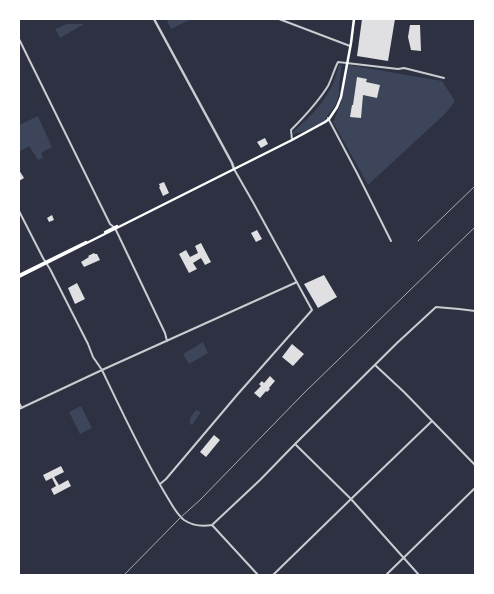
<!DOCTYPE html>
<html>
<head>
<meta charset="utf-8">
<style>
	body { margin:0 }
	#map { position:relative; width:494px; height:594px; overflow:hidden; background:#2d3142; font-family:"DejaVu Sans",sans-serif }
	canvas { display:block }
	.frame { position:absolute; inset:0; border:20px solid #fff; pointer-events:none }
</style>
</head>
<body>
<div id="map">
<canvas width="494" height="594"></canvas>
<div class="frame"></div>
</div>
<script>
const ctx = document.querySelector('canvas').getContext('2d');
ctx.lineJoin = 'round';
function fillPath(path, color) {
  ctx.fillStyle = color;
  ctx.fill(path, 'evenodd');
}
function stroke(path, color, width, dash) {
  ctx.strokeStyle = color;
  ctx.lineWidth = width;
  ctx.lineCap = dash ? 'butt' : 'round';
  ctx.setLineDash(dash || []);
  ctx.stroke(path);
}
const green = new Path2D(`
	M171,19H191L171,29L167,21Z
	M67,24H84L60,38L55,29Z
	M339,65H342L339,85V95L335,106L327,116L325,121L306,131L293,134V132C308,119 323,104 332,86C335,79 337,72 339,65Z
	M349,65L442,81L455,101L446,113L368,185L333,122L341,103Z
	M38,116L52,147L41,153L43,158L38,160L29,146L19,152V125Z
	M203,342L208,353L189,364L183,354Z
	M81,406L92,428L80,434L69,412Z
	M196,410L201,412L192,425L190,424V418Z`);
const building = new Path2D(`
	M362,19H395L388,61L357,56Z
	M410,25H420L421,51L411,50L408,37Z
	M357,77L367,79L366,82L380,85L377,98L363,95L361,118L350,117L352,105H353Z
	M265,138L268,144L261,148L257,142Z
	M19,170L24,178L19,181Z
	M164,182L169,193L163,196L159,187H160L159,184Z
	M52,215L54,220L49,222L47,218Z
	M257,230L262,239L256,242L251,233Z
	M201,243L211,262L205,265L201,258L193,263L197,269L189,273L179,254L186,250L190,257L198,253L195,246Z
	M94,253L95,254H97L100,260L84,267L81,262L89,257L88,256Z
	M324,275L337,297L318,308L304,284Z
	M77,283L85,299L75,304L68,288Z
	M292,344L304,354L293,366L282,357Z
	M270,376L275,381L269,388L270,389L267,392L266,391L260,398L254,393L261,386L259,384L262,381L264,383Z
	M214,435L220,440L206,457L200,452Z
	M61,466L64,472L54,477L59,485L68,480L71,486L54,495L51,489L56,486L52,478L46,481L43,475Z`);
const minor = new Path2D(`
	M279,19L350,46
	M19,39L110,224L115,228L165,333L167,341
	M328,118L357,173L391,241
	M292,140L291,130C304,117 318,102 328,86C332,78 334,70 338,62L398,69L404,68L444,78
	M19,211L43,258L50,269L88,344L93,357L102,370C122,412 142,455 166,495C171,503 176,514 184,520C193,526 201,527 212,525
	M375,365L404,392L475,465
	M19,403L22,408
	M19,409L102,370L297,282
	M295,444L351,499L419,575
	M160,484L166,479L237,395L312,310L254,204L234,169
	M212,525L260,480L295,444L397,343L436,307L459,309L475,311
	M212,525L258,575
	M273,575L351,499L432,421
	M386,575L475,488`);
const tertiary = new Path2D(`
	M19,19H20
	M154,19L232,163L234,169`);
const secondary = new Path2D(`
	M105,232L117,226
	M19,275L86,242
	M19,277L292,140L325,122L329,119L337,107L341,97L351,43L354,19`);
const rail = new Path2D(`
	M418,241L475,186
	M124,575L181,517L200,500L304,393L475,227`);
fillPath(green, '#3c4559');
fillPath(building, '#e0e0e3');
stroke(minor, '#caccd0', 2);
stroke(tertiary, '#caccd0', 2.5);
stroke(secondary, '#fff', 2.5);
stroke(rail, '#abadb3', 1);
</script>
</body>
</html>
